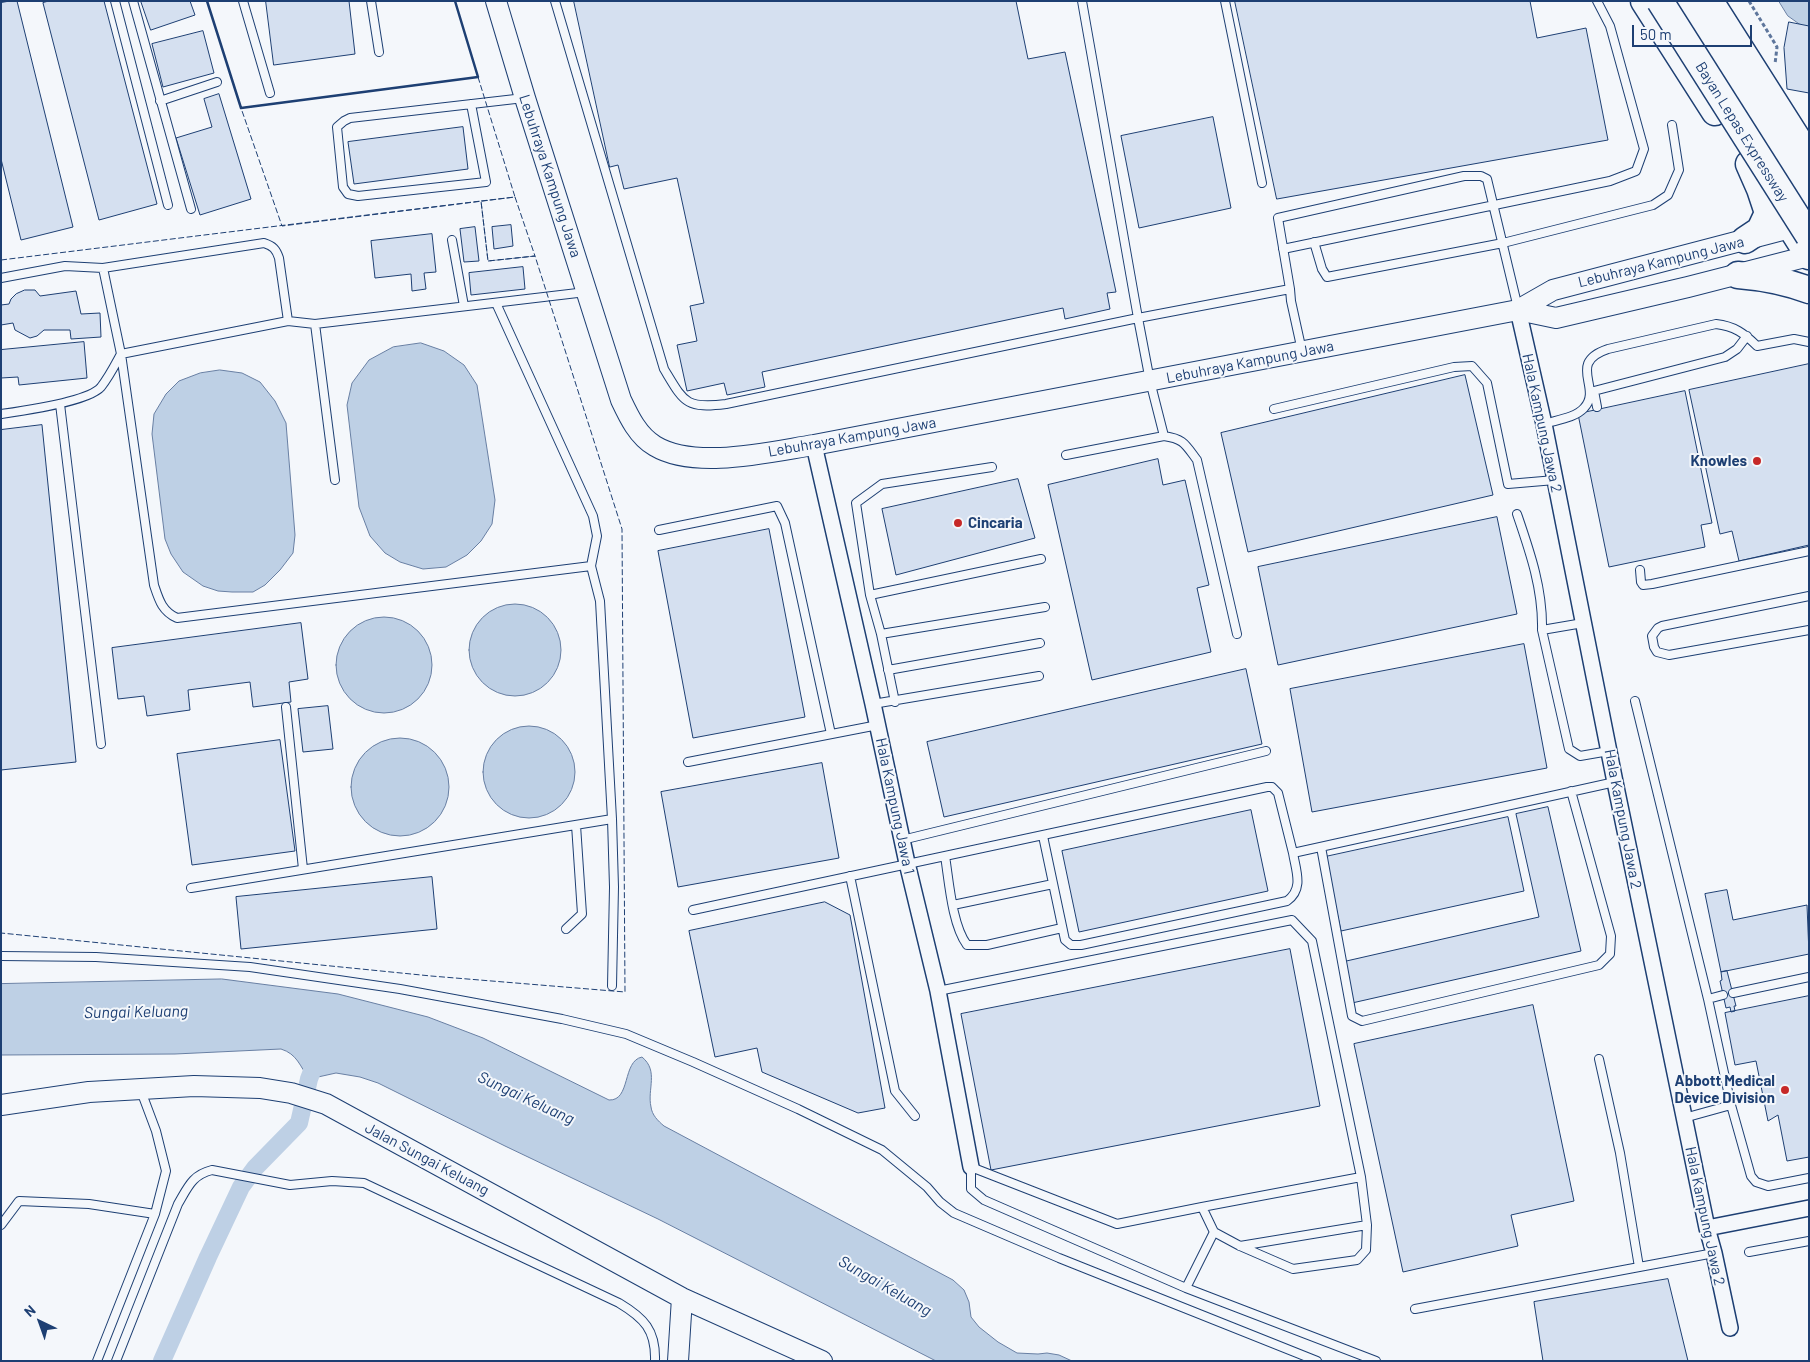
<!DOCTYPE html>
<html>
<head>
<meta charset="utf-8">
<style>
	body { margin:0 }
	#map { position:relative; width:1810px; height:1362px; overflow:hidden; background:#f4f7fb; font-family:Barlow,sans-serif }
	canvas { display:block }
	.frame { position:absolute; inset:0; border:2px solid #1d3f73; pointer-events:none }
	.north { position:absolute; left:15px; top:1297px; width:50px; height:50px; -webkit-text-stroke:4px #f4f7fb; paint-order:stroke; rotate:318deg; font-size:14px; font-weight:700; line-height:20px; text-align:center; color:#1d3f73 }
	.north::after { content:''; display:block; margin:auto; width:18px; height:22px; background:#1d3f73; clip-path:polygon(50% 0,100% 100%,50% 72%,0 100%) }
	.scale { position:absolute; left:1632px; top:25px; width:120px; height:22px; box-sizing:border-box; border:2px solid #1d3f73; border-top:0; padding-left:6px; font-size:15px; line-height:18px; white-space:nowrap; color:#1d3f73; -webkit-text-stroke:4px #f4f7fb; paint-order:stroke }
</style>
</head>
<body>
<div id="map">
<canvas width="1810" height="1362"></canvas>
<div class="frame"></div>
<div class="north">N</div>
<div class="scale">50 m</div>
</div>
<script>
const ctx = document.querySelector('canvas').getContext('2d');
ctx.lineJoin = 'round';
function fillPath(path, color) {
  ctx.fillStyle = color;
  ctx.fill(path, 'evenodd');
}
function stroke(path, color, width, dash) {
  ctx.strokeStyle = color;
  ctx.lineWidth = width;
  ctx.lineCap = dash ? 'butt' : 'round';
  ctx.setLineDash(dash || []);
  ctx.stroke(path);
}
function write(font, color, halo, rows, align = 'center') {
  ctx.font = font + ' Barlow,sans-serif';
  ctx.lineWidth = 4;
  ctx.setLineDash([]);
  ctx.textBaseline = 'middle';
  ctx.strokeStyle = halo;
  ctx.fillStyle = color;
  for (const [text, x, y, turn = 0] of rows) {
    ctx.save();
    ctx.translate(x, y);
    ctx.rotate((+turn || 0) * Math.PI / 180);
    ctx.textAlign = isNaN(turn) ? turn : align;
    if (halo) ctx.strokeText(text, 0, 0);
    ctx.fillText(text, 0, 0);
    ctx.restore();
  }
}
const water = new Path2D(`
	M1779,1H1809V31L1788,16Z
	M421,343L444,351L464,365L477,385L495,500L492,524L481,541L467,555L446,567L423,569L400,562L385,553L370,536L359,507L347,405L352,383L369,360L393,347Z
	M220,370L242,373L260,382L275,401L286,423L295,535L293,553L280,570L265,585L253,592H232L218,591L203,586L183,572L171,554L165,539L152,434L154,414L166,394L179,381L200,373Z
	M469 650a46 46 0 1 1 92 0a46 46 0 1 1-92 0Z
	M336 665a48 48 0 1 1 96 0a48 48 0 1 1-96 0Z
	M483 772a46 46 0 1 1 92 0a46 46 0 1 1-92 0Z
	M351 787a49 49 0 1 1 98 0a49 49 0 1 1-98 0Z
	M222,979L338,994L428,1017L483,1038L609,1100C631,1101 622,1061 642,1057C659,1071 647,1089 651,1107C652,1115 658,1121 664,1126L953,1280L964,1290L969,1302L971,1317L979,1327L998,1342L1017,1353L1038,1354L1047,1353L1059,1355L1072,1361H936L658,1219L505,1146L378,1083L360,1077L336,1073L309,1079C300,1066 297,1054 281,1049L175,1054L1,1055V984Z`);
const canal = new Path2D(`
	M162,1361L208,1257L241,1187L255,1168L299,1123L309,1079L317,1058`);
const building = new Path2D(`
	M10,1H17L73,227L21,240L1,159V3Z
	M49,1H104L157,204L99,220L43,3Z
	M141,1H190L195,15L151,30Z
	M266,1H349L355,54L274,65Z
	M574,1H1016L1028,59L1065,52L1116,292L1107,293L1110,309L1065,319L1063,308L762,372L765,387L727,395L724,383L687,391L677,345L697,341L690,306L704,303L677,178L624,189L618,165L610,167Z
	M1235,1H1530L1537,38L1586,28L1608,140L1277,199Z
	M1789,22L1809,26V93L1787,89L1784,48Z
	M203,31L214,73L163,87L152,44Z
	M219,94L251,199L200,215L176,138L212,127L204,99Z
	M1213,117L1231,208L1139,228L1121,136Z
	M463,127L468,169L354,184L348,142Z
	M511,225L513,246L494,249L492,227Z
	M475,227L479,261L464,262L460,229Z
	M432,234L436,272L424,273L426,289L412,291L411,274L375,278L371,241Z
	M523,267L525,289L471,295L469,273Z
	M25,290H35L40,296L76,291L81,314L100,313L101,337L71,339L70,330H44L37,336L30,338L15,330L13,323L1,325V305L9,304L11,299L16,294Z
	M84,342L87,378L19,385L18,377L1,378V350Z
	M1809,364V545L1739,561L1732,531L1720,534L1689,390Z
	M1465,375L1493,495L1248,552L1221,433Z
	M1685,391L1712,523L1701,525L1705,547L1609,567L1578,414Z
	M42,425L76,762L1,770V430Z
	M1158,459L1163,485L1185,480L1209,585L1197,588L1211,652L1092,680L1048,485Z
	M1018,479L1035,538L896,575L882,509Z
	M1497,517L1517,614L1278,665L1258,567Z
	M769,529L805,717L693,738L658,551Z
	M301,623L308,679L289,682L291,702L253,707L250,682L188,690L190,710L147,716L144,696L118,699L112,648Z
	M1524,644L1547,768L1312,812L1290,689Z
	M1246,669L1262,744L944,817L927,742Z
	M328,706L333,749L303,752L298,709Z
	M280,740L295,851L192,865L177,754Z
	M822,763L839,858L678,887L661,792Z
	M1548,807L1581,951L1352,1003L1342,962L1539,917L1516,814Z
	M1251,810L1268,891L1079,932L1062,851Z
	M1508,817L1524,891L1341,931L1325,857Z
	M432,877L437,929L241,949L236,897Z
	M1727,890L1733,920L1807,905L1809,954L1721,972L1705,894Z
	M825,902L850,915L885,1108L858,1113L762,1072L757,1048L715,1057L689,931Z
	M1290,949L1320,1106L991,1170L961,1014Z
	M1727,971L1736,1006H1734L1735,1011L1731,1012L1730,1007L1726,1008L1720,981L1722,980L1721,972Z
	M1809,996V1157L1787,1161L1778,1115L1768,1121L1756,1061L1735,1065L1725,1013Z
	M1533,1005L1574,1201L1511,1215L1518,1246L1403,1272L1354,1044Z
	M1668,1279L1688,1361H1543L1534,1302Z`);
const path = new Path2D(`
	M1749,1L1777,47L1775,64`);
const lane = new Path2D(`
	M115,1L168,205
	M133,1L191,209
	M243,1L270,93
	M371,1L379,52
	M555,1L664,369C684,402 685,409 726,404L1138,318L1082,1
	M1225,1L1262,183
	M160,101L217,82
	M471,104L486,182L358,196L348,194L343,187L337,127L344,121L350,118L524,98
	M452,240L464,306
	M1314,242L1322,269L1327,277L1503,243L1653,205L1668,195L1679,170L1672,125
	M1283,249L1610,181L1636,171L1644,149L1610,26L1597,1
	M103,268L121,354L154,585C159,600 162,611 177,618L591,566L597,536L593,516L496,303
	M1,278L65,266L103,268L264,243C273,246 276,249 279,258L288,321
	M315,324L335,480
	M1302,351L1291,301L1290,289L1278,218L1464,176H1481L1487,179L1518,308
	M1594,391L1597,407
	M1590,392L1725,357L1737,349L1747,336
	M60,404L101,744
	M1274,409L1454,367L1472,366L1487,383L1508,484L1555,480
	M1,414C22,411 88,402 101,387C109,377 115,365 121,354L288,321L315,324L586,292
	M1544,424C1556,420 1575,418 1584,408C1603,388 1566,363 1608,349L1716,324C1734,326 1744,333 1757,346L1794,339L1809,342
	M1164,436L1150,381L1138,318L1290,289
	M1066,455L1164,436C1184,439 1185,444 1197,460L1237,634
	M1517,514C1530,552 1543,589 1542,630L1583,623
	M659,530L777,506L785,523L831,734
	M591,566L600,601L612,819L614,887L612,986
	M1640,570L1641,582L1643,585L1652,584L1809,551
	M870,595L1041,559
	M1809,596L1662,626L1658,628L1652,636L1654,647L1657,652L1669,655L1809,630
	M1542,630L1569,749L1580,756L1609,751
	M881,634L1045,607
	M888,670L1040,643
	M1635,701L1708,999L1731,1105L1751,1176L1756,1182L1768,1186L1809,1178
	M895,702L881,634L870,595L856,503L882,484L992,467
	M873,704L1039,676
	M286,707L303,869
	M688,762L878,725
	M1043,836L1065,940L1071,945H1081L1287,901C1304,889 1296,871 1293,853L1615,782
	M902,840L1266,751
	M1321,847L1352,1016L1362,1021L1599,965L1610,954L1611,936L1571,791
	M945,856C949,881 952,925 967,945H987L1062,928
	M850,876L895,1091L915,1116
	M191,888L612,819
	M953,905L1053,884
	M693,910L1267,787H1272L1278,793L1293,853
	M566,929L582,914L576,825
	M1,956L96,957L250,967L400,989L562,1019L626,1034L693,1062L798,1109L882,1150L927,1187L940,1202L954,1213L1059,1258L1317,1361
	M938,991L1292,920L1312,941L1361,1177L1367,1225L1366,1250L1357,1260L1293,1269L1240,1246L1214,1232L1202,1207L1117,1224L971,1167V1189L984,1200L1186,1288L1376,1361
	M1733,993L1809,977
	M1708,999L1723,995
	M1599,1059L1620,1153L1639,1267
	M1684,1118L1731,1105
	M1202,1207L1361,1177
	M1,1225L19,1201L89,1204L155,1214
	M1240,1246L1367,1225
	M1749,1252L1809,1241
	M1186,1288L1214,1232
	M1415,1309L1714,1253
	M97,1361L155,1214L166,1171L156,1131L141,1091
	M116,1361L178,1204C188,1187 192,1175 212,1170L290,1185L332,1181L364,1183L619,1303C644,1318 656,1330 655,1361`);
const street = new Path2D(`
	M1518,310L1544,424L1615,782L1707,1228L1714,1253L1730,1328
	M814,445L873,704L907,863L938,991L971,1167
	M1707,1228L1809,1208`);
const secondary = new Path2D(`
	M496,1L525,98L621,400C629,417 638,436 655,446C695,470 769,452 814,445L1518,310L1553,290L1805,224
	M1518,310L1556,318L1688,287L1809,256
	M1,1105L89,1092L194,1086L260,1088L291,1093L326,1104L682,1298L822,1361
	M678,1361L682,1298`);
const highway = new Path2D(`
	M1644,1L1715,112
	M1687,1L1809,194
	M1710,1L1809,157
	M1785,218L1809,256
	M1745,240L1760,230L1768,213L1760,189L1749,164
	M1738,275C1763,277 1785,281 1809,290`);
const highwayBridge = new Path2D(`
	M1660,1L1809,236`);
const fence = new Path2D(`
	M478,77L515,197L282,226L241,108Z
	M515,197L535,256L488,261L481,201Z
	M1,260L481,201L488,261L535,256L622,529L625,992L431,976L1,933`);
const wall = new Path2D(`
	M207,1L241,108L478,77L455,1`);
const markers = [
	[1757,461,5,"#c62828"],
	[958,523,5,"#c62828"],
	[1785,1090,5,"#c62828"]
];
const streetNames = [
	["Bayan Lepas Expressway",1742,132,58],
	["Lebuhraya Kampung Jawa",550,176,72],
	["Lebuhraya Kampung Jawa",1661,262,-14],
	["Lebuhraya Kampung Jawa",1250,362,-11],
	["Hala Kampung Jawa 2",1542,423,78],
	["Lebuhraya Kampung Jawa",852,437,-10],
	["Hala Kampung Jawa 1",895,806,78],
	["Hala Kampung Jawa 2",1623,819,79],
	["Jalan Sungai Keluang",427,1159,28],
	["Hala Kampung Jawa 2",1705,1216,78]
];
const poiNames = [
	["Knowles",1747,461],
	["Cincaria",968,523,"left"],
	["Abbott Medical",1775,1081],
	["Device Division",1775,1098]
];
const waterNames = [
	["Sungai Keluang",136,1012,-1],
	["Sungai Keluang",526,1098,25],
	["Sungai Keluang",885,1286,30]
];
fillPath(water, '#bed0e5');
stroke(water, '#687fa3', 1);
stroke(canal, '#bed0e5', 18);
fillPath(building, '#d5e0f0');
stroke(building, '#1d3f73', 1);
stroke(lane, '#1d3f73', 10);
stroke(street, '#1d3f73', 18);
stroke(secondary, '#1d3f73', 22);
stroke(highway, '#1d3f73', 29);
stroke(path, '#5e769c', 3, [4, 2.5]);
stroke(lane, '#f4f7fb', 8);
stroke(street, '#f4f7fb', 15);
stroke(secondary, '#f4f7fb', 20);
stroke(highway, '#f4f7fb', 26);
stroke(highwayBridge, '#1d3f73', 29, []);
stroke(highwayBridge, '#f4f7fb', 26);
stroke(fence, '#1d3f73', 1, [6, 2.5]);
stroke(wall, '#1d3f73', 2.5);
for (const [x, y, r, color] of markers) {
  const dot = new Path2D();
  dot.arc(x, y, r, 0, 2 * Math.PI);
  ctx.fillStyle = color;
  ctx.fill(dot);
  stroke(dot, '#f4f7fb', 2);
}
write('15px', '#1d3f73', '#f4f7fb', streetNames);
write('bold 15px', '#1d3f73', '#f4f7fb', poiNames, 'right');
write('italic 16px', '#1d3f73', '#f4f7fb', waterNames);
</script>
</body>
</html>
